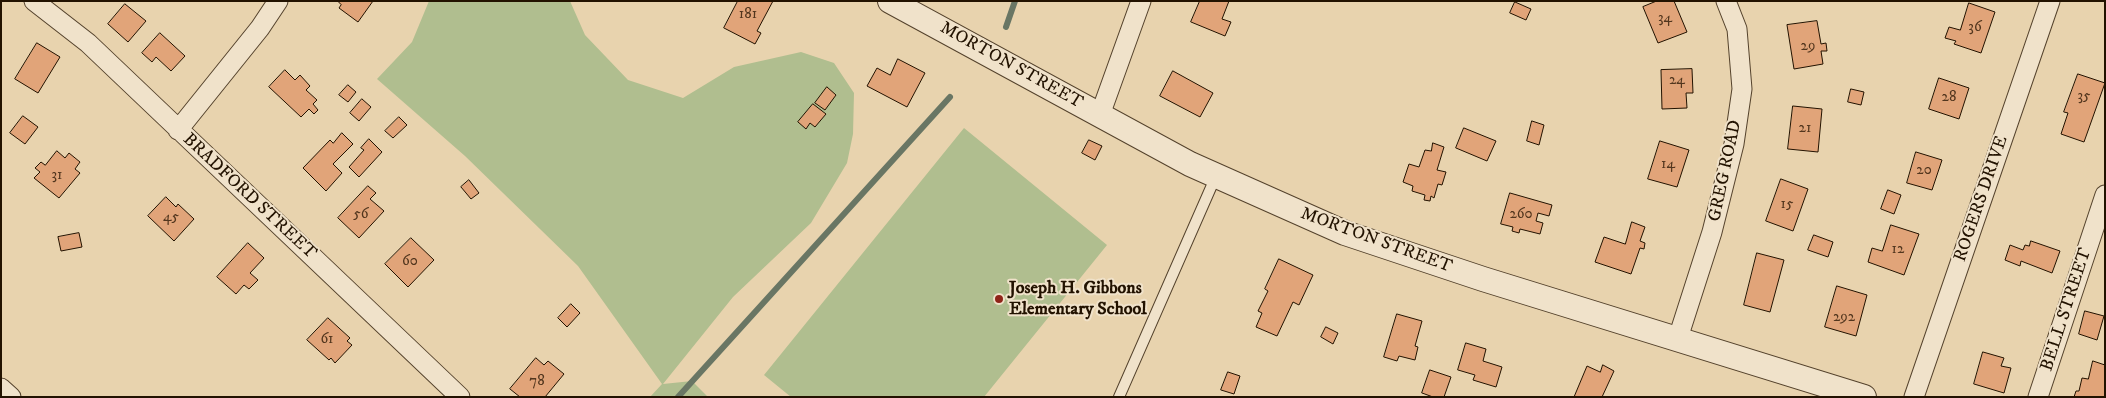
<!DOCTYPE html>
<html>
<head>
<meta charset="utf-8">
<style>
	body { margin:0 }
	#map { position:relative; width:2106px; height:398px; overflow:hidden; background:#e8d3ae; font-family:"IM FELL DW Pica",serif }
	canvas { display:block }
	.frame { position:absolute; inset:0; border:2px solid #221200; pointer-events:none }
</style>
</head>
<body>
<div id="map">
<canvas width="2106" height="398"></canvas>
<div class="frame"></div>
</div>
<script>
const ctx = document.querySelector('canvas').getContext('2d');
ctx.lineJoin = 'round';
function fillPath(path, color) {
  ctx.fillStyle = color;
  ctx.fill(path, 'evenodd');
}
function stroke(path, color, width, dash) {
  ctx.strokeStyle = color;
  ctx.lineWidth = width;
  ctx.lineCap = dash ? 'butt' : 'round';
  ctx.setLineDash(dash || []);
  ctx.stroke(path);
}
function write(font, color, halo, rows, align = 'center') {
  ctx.font = font + ' "IM FELL DW Pica",serif';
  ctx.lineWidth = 4;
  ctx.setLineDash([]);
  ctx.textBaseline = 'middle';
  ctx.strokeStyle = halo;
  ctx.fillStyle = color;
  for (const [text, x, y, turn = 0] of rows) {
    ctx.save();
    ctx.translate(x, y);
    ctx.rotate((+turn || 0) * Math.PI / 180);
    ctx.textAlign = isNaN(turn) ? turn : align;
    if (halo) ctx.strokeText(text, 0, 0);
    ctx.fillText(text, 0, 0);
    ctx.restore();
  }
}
const green = new Path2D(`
	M429,1H570L585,35L628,80L683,98L734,67L801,52L834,63L854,93L853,134L847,163L811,223L733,297L663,384L692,381L708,397H650L662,384L578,266L465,156L377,79L412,42Z
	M964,128L1107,245L984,397H791L764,375Z`);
const stream = new Path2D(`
	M1006,27L1015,1
	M678,397L950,97`);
const building = new Path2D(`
	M338,1H373L358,22L339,8L341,5Z
	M738,1H773L757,31L761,33L755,44L724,28Z
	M1200,1H1229L1222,19L1231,22L1225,36L1191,22Z
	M1657,1H1674L1687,32L1658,43L1643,7Z
	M1515,2L1531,9L1526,20L1510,13Z
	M1969,3L1995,12L1981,53L1954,44L1956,41L1945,38L1949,27L1960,30Z
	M125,4L146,21L128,42L108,24Z
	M1817,21L1821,44L1826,43L1827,51H1821L1823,64L1794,69L1787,25Z
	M160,33L185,56L171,71L156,57L152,62L142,53Z
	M37,43L60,57L38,93L15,79Z
	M898,59L925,73L907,107L867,86L877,68L890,75Z
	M1692,69L1693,93H1686L1687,108L1662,109L1661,70Z
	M285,70L295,80L300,75L310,86L306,90L317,100L313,104L318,110L314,114L309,109L301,117L269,87Z
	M1173,71L1213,93L1200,117L1160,96Z
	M2078,74L2105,83L2084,142L2061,134L2068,113L2064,112Z
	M1939,78L1969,88L1959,119L1929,109Z
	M348,85L356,92L348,102L339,95Z
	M827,87L836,95L825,110L815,103Z
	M1851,89L1864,92L1861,105L1848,102Z
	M362,99L371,107L359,121L350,113Z
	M813,104L826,114L815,127L810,123L806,129L798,122Z
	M1793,106L1822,109L1818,152L1788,149Z
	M23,116L38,127L25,144L10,133Z
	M399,117L407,125L393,138L385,131Z
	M1532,121L1544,125L1539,145L1527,141Z
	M1464,128L1496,141L1487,161L1456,148Z
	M342,133L353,144L333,164L342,173L326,191L303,168L330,140L333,143Z
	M369,139L382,152L359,177L349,167L364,150L361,148Z
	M1089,140L1102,146L1095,160L1082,153Z
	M1660,141L1689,150L1677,187L1648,179Z
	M1433,143L1444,147L1437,170L1446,172L1442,185L1438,184L1434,198L1431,196L1430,201L1424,200L1425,195L1412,191L1413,186L1403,182L1409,164L1419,167L1425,150L1431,151Z
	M57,151L65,158L69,153L80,162L75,169L80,173L59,198L34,178L40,172L35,168L41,162L45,165Z
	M1916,152L1942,160L1932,190L1907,183Z
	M1781,179L1808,189L1793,231L1766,221Z
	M469,180L479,193L471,199L461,187Z
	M368,186L376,193L370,199L384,211L359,238L338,218Z
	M1888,190L1901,195L1894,214L1881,209Z
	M1510,193L1552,205L1549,216L1538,213L1536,221L1543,223L1540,234L1520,229L1519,233L1512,231L1513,227L1501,224Z
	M166,197L176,207L178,204L194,219L174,241L148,216Z
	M1632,222L1645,227L1640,241L1645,243L1644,249L1640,248L1631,274L1595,262L1604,237L1625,244Z
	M1891,225L1919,234L1904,275L1868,262L1872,248L1882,251Z
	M79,233L82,247L61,251L58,237Z
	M1814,235L1833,242L1828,257L1808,250Z
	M411,238L434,260L408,287L385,264Z
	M2031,241L2060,251L2052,273L2021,261L2020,266L2005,260L2010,245L2023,250L2025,245L2029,246Z
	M248,243L264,258L250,273L258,280L249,289L244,285L236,294L217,277Z
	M1757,253L1784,260L1770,312L1744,305Z
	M1279,259L1313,275L1299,305L1293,302L1277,336L1256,327L1262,313L1258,311L1268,291L1265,289Z
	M1837,286L1867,295L1856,336L1825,327Z
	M571,304L580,313L567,327L558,318Z
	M2085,311L2104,316L2097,340L2079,334Z
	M1397,314L1422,321L1415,346L1418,347L1415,360L1399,356L1397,361L1384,357Z
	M328,318L350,338L347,341L352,345L335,363L331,358L329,360L307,340Z
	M1326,327L1338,333L1333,344L1321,337Z
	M1466,343L1486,349L1483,361L1502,367L1496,387L1473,380L1475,375L1458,370Z
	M1983,352L2004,358L2001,366L2011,368L2004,393L1974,384Z
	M536,358L544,365L548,361L564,374L545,397H520L510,389Z
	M2093,361L2105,365V397H2074L2076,391H2079L2082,378L2088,379Z
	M1603,365L1614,371L1602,397H1574L1587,366L1600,372Z
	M1430,370L1451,377L1444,397H1433L1422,393Z
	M1228,372L1240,376L1234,394L1221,390Z`);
const service = new Path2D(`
	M1119,397L1216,176`);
const minor = new Path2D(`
	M34,1L88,43L460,397
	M1100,115L1141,1
	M178,130L260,28L278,1
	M1678,338L1712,232L1734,144L1742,89L1737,29L1726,1
	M1,388L11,397
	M1914,397L2050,1
	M2038,397L2105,195`);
const tertiary = new Path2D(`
	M890,1L1190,164L1345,233L1483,279L1864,397`);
const markers = [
	[999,299,5,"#8f2418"]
];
const numberNames = [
	["181",748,15],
	["34",1665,19],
	["36",1975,28],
	["29",1808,47],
	["24",1677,81],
	["35",2084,97],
	["28",1949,98],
	["21",1805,129],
	["14",1668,165],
	["20",1924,171],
	["31",57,176],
	["15",1787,205],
	["56",361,215],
	["260",1521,215],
	["45",171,218],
	["12",1898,250],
	["60",410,262],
	["292",1844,318],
	["61",327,340],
	["78",537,382]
];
const streetNames = [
	["MORTON STREET",1011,66,29],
	["GREG ROAD",1726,171,-78],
	["BRADFORD STREET",249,197,43],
	["ROGERS DRIVE",1982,199,-71],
	["MORTON STREET",1376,241,20],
	["BELL STREET",2067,310,-72]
];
const poiNames = [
	["Joseph H. Gibbons",1009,289],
	["Elementary School",1009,310]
];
fillPath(green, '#b0be8f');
stroke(stream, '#697664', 6);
fillPath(building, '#e1a479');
stroke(building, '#221200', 1);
stroke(service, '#54422c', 12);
stroke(minor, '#54422c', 21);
stroke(tertiary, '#54422c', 26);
stroke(service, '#f0e2ca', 10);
stroke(minor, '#f0e2ca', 19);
stroke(tertiary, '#f0e2ca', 24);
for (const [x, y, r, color] of markers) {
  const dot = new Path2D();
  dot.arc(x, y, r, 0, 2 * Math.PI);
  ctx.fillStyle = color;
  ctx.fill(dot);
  stroke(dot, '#f0e2ca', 2);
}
write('15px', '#52361e', null, numberNames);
write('18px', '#221200', '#f0e2ca', streetNames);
write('bold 18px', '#221200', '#f0e2ca', poiNames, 'left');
</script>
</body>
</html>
